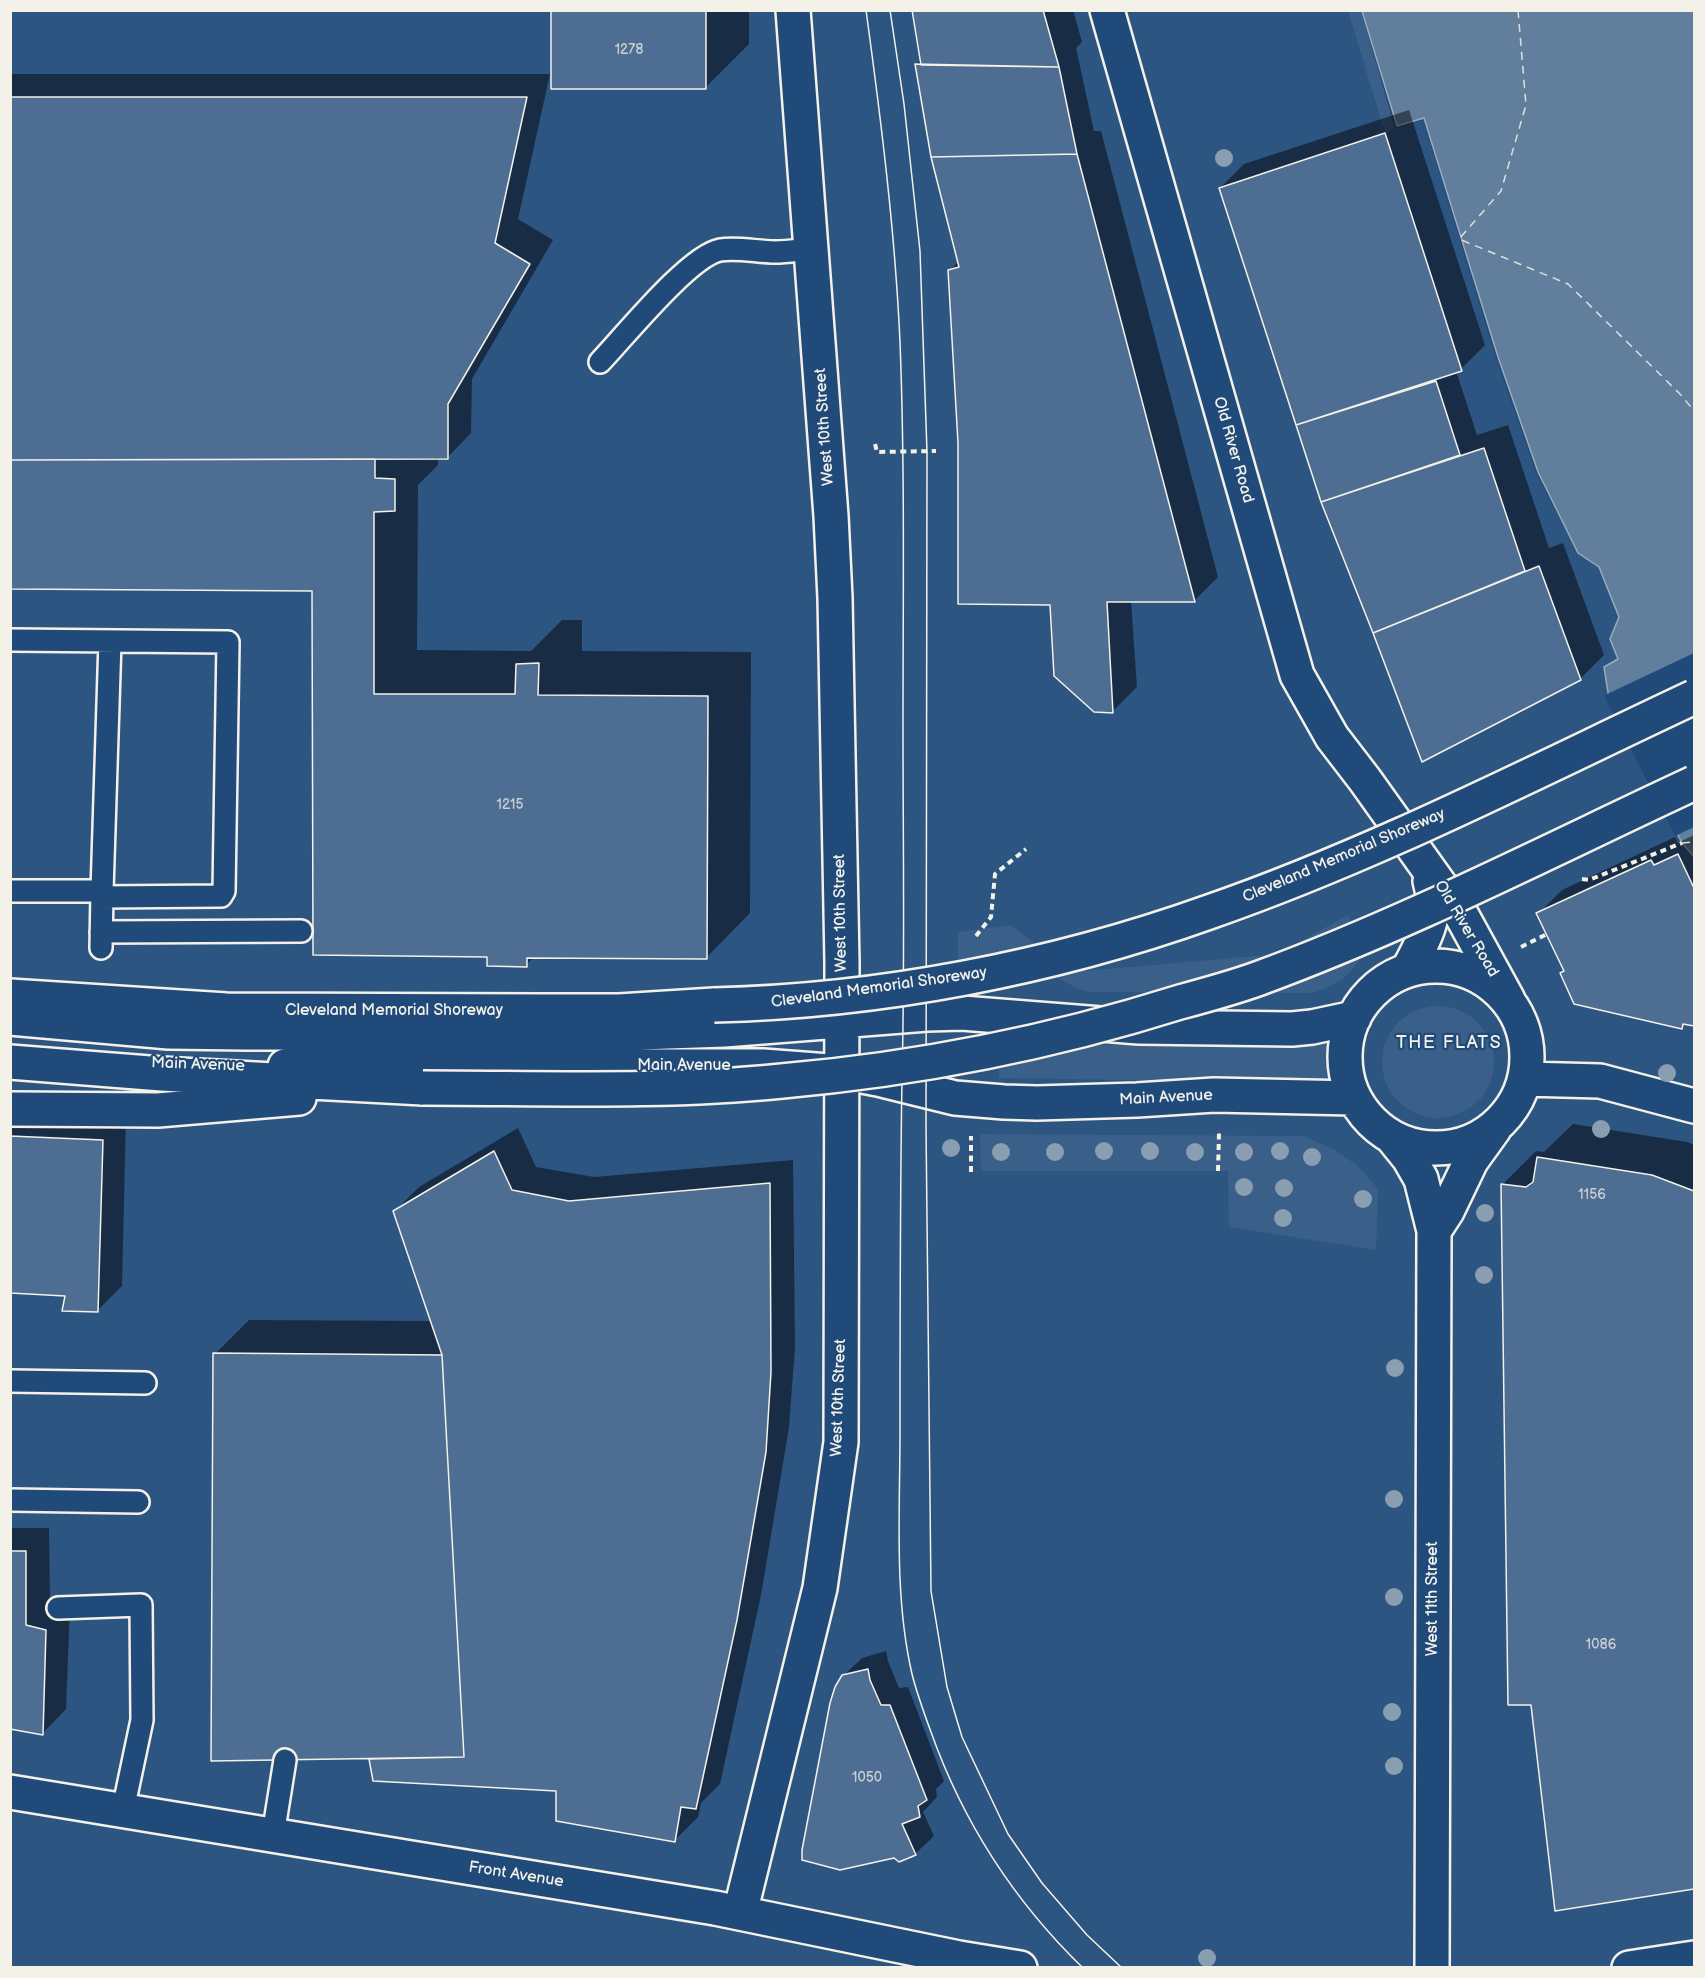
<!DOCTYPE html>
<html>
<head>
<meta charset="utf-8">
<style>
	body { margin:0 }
	#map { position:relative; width:1705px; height:1978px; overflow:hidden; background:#1f4a7a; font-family:"Balsamiq Sans",sans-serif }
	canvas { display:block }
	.frame { position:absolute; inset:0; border:12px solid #f4f1e8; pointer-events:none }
</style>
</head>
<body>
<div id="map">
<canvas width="1705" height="1978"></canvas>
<div class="frame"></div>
</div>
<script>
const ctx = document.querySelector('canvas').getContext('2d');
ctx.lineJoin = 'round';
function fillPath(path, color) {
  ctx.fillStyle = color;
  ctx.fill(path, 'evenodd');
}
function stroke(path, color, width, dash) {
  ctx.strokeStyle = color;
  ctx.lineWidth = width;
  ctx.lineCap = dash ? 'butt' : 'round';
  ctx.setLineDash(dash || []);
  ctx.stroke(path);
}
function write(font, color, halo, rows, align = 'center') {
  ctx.font = font + ' "Balsamiq Sans",sans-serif';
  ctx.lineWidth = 4.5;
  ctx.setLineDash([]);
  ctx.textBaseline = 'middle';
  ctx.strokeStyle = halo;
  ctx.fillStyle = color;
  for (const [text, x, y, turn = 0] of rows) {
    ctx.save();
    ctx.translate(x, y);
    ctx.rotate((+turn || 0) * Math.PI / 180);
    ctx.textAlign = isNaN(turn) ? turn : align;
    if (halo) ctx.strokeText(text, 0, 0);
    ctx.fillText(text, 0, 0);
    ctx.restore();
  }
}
const built = new Path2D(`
	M11,11H1361L1395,129L1423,120L1496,358L1536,473L1577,552L1599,567L1619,617L1610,639L1618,659L1609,699L1682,843L1694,860V1967L11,1968Z`);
const green = new Path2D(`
	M1348,11H1361L1395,129L1385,133Z
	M1348,915L1364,948C1356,974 1336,986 1312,993L1088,992C1063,985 1042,964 1020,958C1001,953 978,958 958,959V932L1010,925L1074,972L1278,954Z
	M1382 1062a56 56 0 1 1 112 0a56 56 0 1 1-112 0Z
	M1326,1042L1328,1089L1253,1082L999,1078L1000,1045H1254Z
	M980,1134L1304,1136L1335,1150L1359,1167L1378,1189L1376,1250L1229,1227L1228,1171H981Z`);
const water = new Path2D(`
	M1362,11H1694V857L1682,843L1609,699L1604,667L1618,659L1610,639L1619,617L1599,567L1578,553L1538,472L1498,357L1424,118L1397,126Z`);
const pier = new Path2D(`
	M1694,653V827L1675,836L1606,700L1605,695Z`);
const shadow = new Path2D(`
	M553,10H749V44L705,88Z
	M914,10H1073L1082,42L1076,48L1094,131H1101L1218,577L1195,600L1131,601L1137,687L1113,711L959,443L949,271L959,261L916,64L922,59Z
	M10,74H550L518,219L553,240L472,379L471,433L448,457H438V465L418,485L417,650L531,651L562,620H582V651L751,652L750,913L706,958L535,956L526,965L488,956L314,590L10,587Z
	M1409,110L1485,345L1461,369L1456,371L1477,435L1508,425L1549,548L1563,543L1604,655L1580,679L1422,760L1323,502L1220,188L1244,164Z
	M1694,835V1025L1686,1023L1681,1027L1561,973L1565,970L1538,914L1562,890L1675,837L1678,843Z
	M10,1111L126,1116L122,1286L98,1310L67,1294L10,1291Z
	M1573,1124L1687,1142L1694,1145V1887L1556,1909L1502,1185L1536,1151L1544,1152Z
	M518,1128L536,1167L594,1177L793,1160L795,1347L789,1427L761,1595L720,1784L701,1803L698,1817L674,1841L557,1790L370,1759L372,1757L215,1354L249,1320L433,1321L395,1211L419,1187Z
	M10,1528H49L50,1601L70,1606L66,1709L43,1733L10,1727Z
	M886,1651L888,1661L899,1688L908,1687L944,1781L936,1789L937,1797L923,1812L934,1836L915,1854L900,1861L843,1676L862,1658ZM900,1817L911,1841H908L898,1818Z`);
const ferry = new Path2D(`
	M1518,10L1526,105L1501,191L1459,239L1568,284L1682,396L1694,411
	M1682,843L1694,842`);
const building = new Path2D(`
	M551,10H706V89H551Z
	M912,10H1043L1059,67L921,65Z
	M915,64L1059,67L1077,154L931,157Z
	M10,97H527L495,243L530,264L448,404V459L10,460Z
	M1385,133L1462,371L1296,425L1219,188Z
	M1077,154L1195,602H1107L1113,713L1094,712L1054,676L1050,605L958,604V443L948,270L959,267L931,157Z
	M1436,381L1460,455L1321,502L1296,425Z
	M1484,448L1525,571L1373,633L1321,502Z
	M375,459V478L395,479V511L374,512V694H515L516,664L539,663L538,695L708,696L707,959L527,958V967L487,966V957L313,955L312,591L10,589V460Z
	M1539,566L1581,680L1422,762L1373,633Z
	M1678,854L1694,888V1026L1683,1024L1682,1029L1574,1004L1560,973L1564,971L1536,913L1651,860L1654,865Z
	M10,1136L103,1140L98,1312L62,1311L65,1296L10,1293Z
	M494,1151L512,1190L569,1201L770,1183L771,1372L766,1452L737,1620L696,1809L681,1807L675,1842L556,1821V1791L373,1781L369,1759L464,1757L442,1355L393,1211Z
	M1537,1157L1652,1175L1694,1191V1889L1555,1911L1531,1705H1508L1501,1184L1526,1187L1533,1182Z
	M213,1353L442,1355L464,1757L211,1761Z
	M10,1551H26V1625L46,1630L43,1735L10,1729Z
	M868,1669L870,1680L881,1705H890L927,1800L918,1806L920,1817L902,1824L916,1855L899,1862L894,1858L840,1870L802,1860V1850L830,1703L835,1687L842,1675Z`);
const path = new Path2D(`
	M875,444L877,452L936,451
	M1582,879L1589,880L1682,843
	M976,936L991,917L995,874L1026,849
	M1521,947L1547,934
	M1218,1171L1219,1133
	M971,1172V1136`);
const lane = new Path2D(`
	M600,362C624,337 689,256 720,250C737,247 758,252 775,252C787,252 799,250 812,249
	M10,640L228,642L224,891L221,896L102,897
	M10,891H102L110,641
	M101,932L301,931
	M101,948L102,891
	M10,1381L145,1383
	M10,1500L138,1502
	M58,1608L141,1605L142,1720L123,1810
	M273,1835L285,1760`);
const street = new Path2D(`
	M1107,10L1297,675L1332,737L1365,780L1462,916L1508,1000
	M1345 1057a91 91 0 1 1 182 0a91 91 0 1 1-182 0Z
	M1408,970C1422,944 1440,913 1430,881
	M10,1018L169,1032L246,1033H640L724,1030L927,1014L962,1013L1139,1027L1292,1029L1312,1027L1354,1018
	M285,1066H763L842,1072L878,1079L955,1098L1004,1102L1037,1103L1137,1100L1214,1095L1354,1098
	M1525,1079L1600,1081L1694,1106
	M1392,1137L1409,1158L1421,1179L1434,1231L1432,1968
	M1434,1231L1447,1211L1471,1161L1494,1129
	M10,1792L715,1908L959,1958L1020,1968
	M740,1913L820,1588L841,1442L842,963L835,598L831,516L793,10
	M1629,1968L1694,1958`);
const highway = new Path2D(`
	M10,996L226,1010L542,1011H619L714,1005
	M10,1062L162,1074L423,1088
	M10,1109L158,1110L299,1098`);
const tram = new Path2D(`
	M866,10C881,120 895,231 900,342C905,470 903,598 903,726C903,844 905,962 902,1079C900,1197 900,1315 900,1433C900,1513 894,1596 912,1674C917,1694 924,1713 931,1732C963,1822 1014,1901 1083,1968
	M890,10L904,104L920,251L927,452L926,1126L931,1591L947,1687L962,1737L1008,1834L1042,1883L1087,1935L1122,1968`);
const highwayBridge = new Path2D(`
	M714,1005C880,1001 1052,968 1209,912C1376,854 1534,772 1694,697
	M423,1088C542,1088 663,1093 782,1081C918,1069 1050,1043 1180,1002C1206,995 1232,988 1257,979C1407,924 1550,850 1694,783`);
const trees = [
	[1224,158],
	[1667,1073],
	[1601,1129],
	[951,1148],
	[1104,1151],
	[1150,1151],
	[1280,1151],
	[1001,1152],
	[1055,1152],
	[1195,1152],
	[1244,1152],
	[1312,1157],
	[1244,1187],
	[1284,1188],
	[1363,1199],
	[1485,1213],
	[1283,1218],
	[1484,1275],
	[1395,1368],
	[1394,1499],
	[1394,1597],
	[1392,1712],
	[1394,1766],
	[1207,1958]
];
const numberNames = [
	["1278",629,50],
	["1215",510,805],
	["1156",1592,1195],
	["1086",1601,1645],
	["1050",867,1778]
];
const streetNames = [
	["West 10th Street",825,427,-94],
	["Old River Road",1233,450,74],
	["Cleveland Memorial Shoreway",1344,856,-23],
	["West 10th Street",841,913,-91],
	["Old River Road",1466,929,59],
	["Cleveland Memorial Shoreway",879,988,-8],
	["Cleveland Memorial Shoreway",394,1011],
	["Main Avenue",198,1065,2],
	["Main Avenue",684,1066],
	["Main Avenue",1166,1098,-3],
	["West 10th Street",839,1398,-88],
	["West 11th Street",1433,1599,-90],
	["Front Avenue",516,1875,9]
];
const neighbourhoodNames = [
	["THE FLATS",1449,1043]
];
fillPath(built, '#2d5581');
fillPath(green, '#3a5f88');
fillPath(water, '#627e9d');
stroke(water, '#9cacbb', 1.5);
fillPath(pier, '#1f4a7a');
fillPath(shadow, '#0007');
stroke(ferry, '#dee0dd', 1.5, [8, 6]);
fillPath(building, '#4d6e92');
stroke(building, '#f4f1e8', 1.5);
stroke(lane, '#f4f1e8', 26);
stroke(street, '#f4f1e8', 38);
stroke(highway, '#f4f1e8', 38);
stroke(path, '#f4f1e8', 4, [6, 4.5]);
stroke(lane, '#1f4a7a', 21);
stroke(street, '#1f4a7a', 33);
stroke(highway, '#1f4a7a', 33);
stroke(tram, '#f4f1e8', 1.5);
stroke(highwayBridge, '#f4f1e8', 38, []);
stroke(highwayBridge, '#1f4a7a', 33);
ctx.fillStyle = '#8a9eb1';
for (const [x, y] of trees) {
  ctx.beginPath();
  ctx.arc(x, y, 9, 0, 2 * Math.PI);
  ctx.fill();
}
write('14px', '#cad0d2', null, numberNames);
write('16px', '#f4f1e8', '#1f4a7a', streetNames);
ctx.letterSpacing = '1.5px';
write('18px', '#f4f1e8', '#1f4a7a', neighbourhoodNames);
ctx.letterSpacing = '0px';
</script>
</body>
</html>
